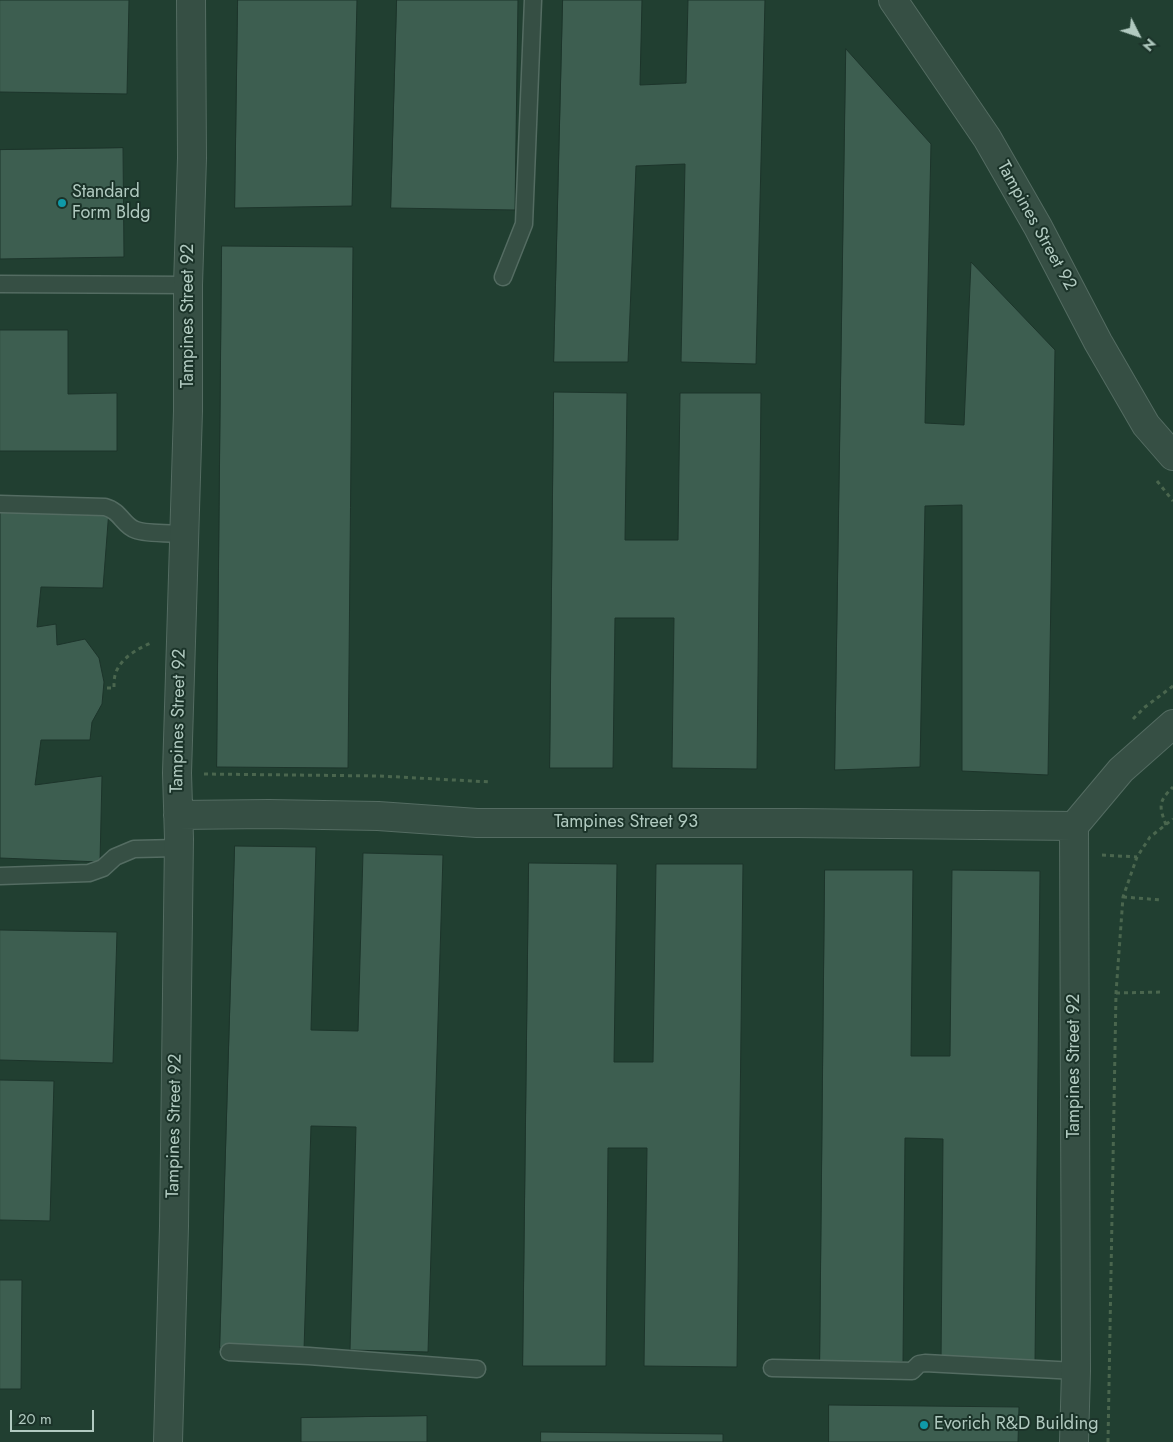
<!DOCTYPE html>
<html>
<head>
<meta charset="utf-8">
<style>
	body { margin:0 }
	#map { position:relative; width:1173px; height:1442px; overflow:hidden; background:#213f31; font-family:Jost,sans-serif }
	canvas { display:block }
	.north { position:absolute; left:1113px; top:10px; width:50px; height:50px; -webkit-text-stroke:4px #1b3329; paint-order:stroke; rotate:131deg; font-size:14px; font-weight:700; line-height:20px; text-align:center; color:#b1cac0 }
	.north::after { content:''; display:block; margin:auto; width:18px; height:22px; background:#b1cac0; clip-path:polygon(50% 0,100% 100%,50% 72%,0 100%) }
	.scale { position:absolute; left:10px; top:1410px; width:84px; height:22px; box-sizing:border-box; border:2px solid #b1cac0; border-top:0; padding-left:6px; font-size:15px; line-height:18px; white-space:nowrap; color:#b1cac0; -webkit-text-stroke:4px #1b3329; paint-order:stroke }
</style>
</head>
<body>
<div id="map">
<canvas width="1173" height="1442"></canvas>
<div class="north">N</div>
<div class="scale">20 m</div>
</div>
<script>
const ctx = document.querySelector('canvas').getContext('2d');
ctx.lineJoin = 'round';
function fillPath(path, color) {
  ctx.fillStyle = color;
  ctx.fill(path, 'evenodd');
}
function stroke(path, color, width, dash) {
  ctx.strokeStyle = color;
  ctx.lineWidth = width;
  ctx.lineCap = dash ? 'butt' : 'round';
  ctx.setLineDash(dash || []);
  ctx.stroke(path);
}
function write(font, color, halo, rows, align = 'center') {
  ctx.font = font + ' Jost,sans-serif';
  ctx.lineWidth = 4;
  ctx.setLineDash([]);
  ctx.textBaseline = 'middle';
  ctx.strokeStyle = halo;
  ctx.fillStyle = color;
  for (const [text, x, y, turn = 0] of rows) {
    ctx.save();
    ctx.translate(x, y);
    ctx.rotate((+turn || 0) * Math.PI / 180);
    ctx.textAlign = isNaN(turn) ? turn : align;
    if (halo) ctx.strokeText(text, 0, 0);
    ctx.fillText(text, 0, 0);
    ctx.restore();
  }
}
const building = new Path2D(`
	M0,0H129L127,94L0,92Z
	M238,0H357L352,206L235,208Z
	M397,0H518L515,210L391,208Z
	M563,0H642L640,85L686,83L688,0H765L756,364L681,362L685,164L636,166L628,362H554Z
	M846,49L931,144L925,423L964,425L971,262L1055,350L1048,775L962,771V505L925,506L920,767L835,770Z
	M123,148L124,257L0,259V150Z
	M222,246L353,247L348,768L217,767Z
	M0,330H68V394L117,393V451H0Z
	M554,392L627,393L625,540H678L680,393H761L757,769L672,768L674,618H615L613,768H550Z
	M109,510L103,588L41,587L37,627L56,624L57,645L85,639L99,658L104,682L102,704L92,722L90,740H41L35,785L102,776L100,862L0,858V511Z
	M235,846L316,847L311,1030L358,1031L363,853L443,855L428,1352L350,1350L356,1127L311,1126L304,1350L220,1348Z
	M529,863L617,864L614,1062H653L656,864H743L737,1367L644,1366L647,1148H608L606,1366H523Z
	M825,870H913L911,1056H950L952,870L1040,871L1035,1363L941,1362L943,1139L905,1138L903,1362H820Z
	M0,930L117,932L113,1063L0,1060Z
	M0,1080L54,1081L50,1221L0,1220Z
	M0,1280H22L21,1389H0Z
	M829,1405L1019,1407L1018,1442H829Z
	M427,1416V1442H301V1418Z
	M541,1432L723,1434V1442H541Z`);
const path = new Path2D(`
	M1157,481L1173,501
	M107,688H114C114,683 114,677 116,672C122,657 139,648 153,642
	M1133,719L1145,707L1173,686
	M204,774L380,776L491,782
	M1166,825C1159,806 1158,802 1173,787
	M1102,855L1137,857
	M1123,897L1162,900
	M1116,993L1164,992
	M1108,1442L1116,993L1123,897L1137,857L1150,837L1173,819`);
const lane = new Path2D(`
	M503,277L524,224L533,0
	M0,284L188,285
	M0,504L105,507C121,511 123,526 136,530C146,534 172,533 184,534
	M0,876L89,873L103,868L115,857L134,849L178,848
	M229,1352L309,1356L477,1369
	M772,1368L912,1371L919,1364L925,1363L1076,1371`);
const street = new Path2D(`
	M893,0L987,138L1038,227L1098,342L1146,425L1173,456
	M178,815L269,814L378,816L477,823H797L1074,826
	M168,1442L174,1226L179,839L177,773L188,411V285L192,158L191,0
	M1074,1442L1076,1371L1074,826L1121,770L1173,724`);
const markers = [
	[62,203,5,"#0f9aa8"],
	[924,1425,5,"#0f9aa8"]
];
const poiNames = [
	["Standard",72,193],
	["Form Bldg",72,214],
	["Evorich R&D Building",934,1425]
];
const streetNames = [
	["Tampines Street 92",1036,226,61],
	["Tampines Street 92",189,316,-90],
	["Tampines Street 92",179,721,-89],
	["Tampines Street 93",626,823],
	["Tampines Street 92",1075,1066,-90],
	["Tampines Street 92",175,1126,-89]
];
fillPath(building, '#3d5e50');
stroke(building, '#1d352b', 1);
stroke(lane, '#546c62', 19);
stroke(street, '#546c62', 30);
stroke(path, '#4a664e', 3, [4, 4]);
stroke(lane, '#364f44', 16);
stroke(street, '#364f44', 28);
for (const [x, y, r, color] of markers) {
  const dot = new Path2D();
  dot.arc(x, y, r, 0, 2 * Math.PI);
  ctx.fillStyle = color;
  ctx.fill(dot);
  stroke(dot, '#1b3329', 2);
}
write('18px', '#b1cac0', '#1b3329', poiNames, 'left');
write('18px', '#b1cac0', '#1b3329', streetNames);
</script>
</body>
</html>
